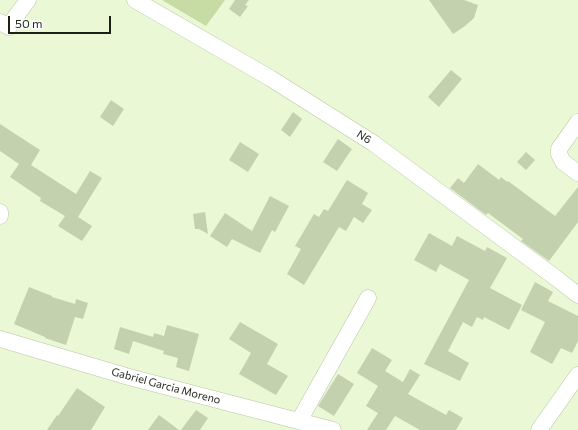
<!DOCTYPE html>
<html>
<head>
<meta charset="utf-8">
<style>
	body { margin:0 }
	#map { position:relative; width:578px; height:430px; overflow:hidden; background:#eaf8d5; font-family:Commissioner,sans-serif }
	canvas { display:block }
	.scale { position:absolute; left:8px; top:16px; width:103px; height:18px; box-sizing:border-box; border:2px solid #1c2115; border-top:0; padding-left:5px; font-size:12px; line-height:14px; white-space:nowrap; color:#1c2115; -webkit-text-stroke:3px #fff; paint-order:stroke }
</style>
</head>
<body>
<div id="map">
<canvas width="578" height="430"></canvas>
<div class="scale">50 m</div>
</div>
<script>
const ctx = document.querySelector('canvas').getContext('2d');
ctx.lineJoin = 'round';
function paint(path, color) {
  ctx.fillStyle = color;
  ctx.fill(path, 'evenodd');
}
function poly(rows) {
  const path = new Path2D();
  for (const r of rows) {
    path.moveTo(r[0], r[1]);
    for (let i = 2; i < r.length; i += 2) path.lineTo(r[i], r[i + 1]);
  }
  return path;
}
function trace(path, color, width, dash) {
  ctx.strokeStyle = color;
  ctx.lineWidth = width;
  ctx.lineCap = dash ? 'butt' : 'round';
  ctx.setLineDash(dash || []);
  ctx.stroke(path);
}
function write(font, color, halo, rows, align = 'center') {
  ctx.font = font + ' Commissioner,sans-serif';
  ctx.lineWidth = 3.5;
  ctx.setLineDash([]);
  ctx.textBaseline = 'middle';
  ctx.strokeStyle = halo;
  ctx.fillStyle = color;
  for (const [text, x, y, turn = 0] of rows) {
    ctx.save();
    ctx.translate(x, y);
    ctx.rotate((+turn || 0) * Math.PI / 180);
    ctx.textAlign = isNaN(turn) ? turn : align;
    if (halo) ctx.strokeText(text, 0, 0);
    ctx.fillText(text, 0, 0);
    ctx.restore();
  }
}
const green = poly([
	[162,0,225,0,206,26]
]);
const building = poly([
	[235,0,249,0,245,5,248,6,240,17,229,9],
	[429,0,464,0,478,5,474,18,465,26,453,34],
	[451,70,462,79,439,107,428,97],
	[111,100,124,109,113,126,100,117],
	[293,112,302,119,290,137,281,130],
	[0,124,40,150,31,165,76,194,90,171,102,178,78,217,92,226,82,241,58,226,65,216,40,201,41,198,10,177,19,164,0,151],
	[338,139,352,149,337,171,323,162],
	[240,142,259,154,248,172,229,160],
	[526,152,535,160,526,170,517,162],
	[478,164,499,180,501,177,507,182,508,181,555,216,578,187,578,222,549,261,521,241,523,239,488,213,486,215,450,188,458,178,464,183],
	[347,180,368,193,362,204,372,210,363,223,354,217,346,231,339,227,304,285,287,274,301,249,295,246,314,214,319,217,324,209,328,211],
	[270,196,289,206,275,232,272,230,260,253,232,239,227,247,210,236,225,213,252,231],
	[205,212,208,234,199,229,195,229,193,214],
	[429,233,452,246,457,236,485,251,487,247,507,258,490,288,522,305,509,330,484,317,483,320,477,317,472,327,463,322,448,351,469,363,460,381,424,364,469,280,440,264,436,272,414,260],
	[535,282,553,292,548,301,578,316,578,341,572,353,561,348,552,364,530,352,545,322,521,310],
	[29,287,52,296,52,297,75,304,76,299,88,303,83,319,75,317,66,345,45,338,45,337,14,324],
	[240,322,278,344,267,364,288,376,276,395,239,374,251,353,229,339],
	[167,325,199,334,189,371,176,367,178,358,163,354,164,351,133,341,129,354,114,349,120,327,153,337,154,333,164,336],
	[372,348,392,360,385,371,403,382,410,369,420,375,408,394,446,415,449,410,463,418,456,430,420,430,395,416,386,430,367,430,378,413,366,406,378,386,357,373],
	[338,374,354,384,334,416,318,406],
	[77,388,105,407,91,430,47,430,57,415,58,416],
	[196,410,208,418,200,430,181,430],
	[159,415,179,430,148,430]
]);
const minor = poly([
	[135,0,270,78,373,143,552,275,578,295],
	[0,22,9,27,16,16,28,0],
	[578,122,559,149,559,154,563,162,578,173],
	[0,212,0,216],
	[0,339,129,377,333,430],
	[299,421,368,298],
	[539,430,578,375]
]);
const streetNames = [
	["N6",364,137,33],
	["Gabriel Garcia Moreno",166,386,15]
];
paint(green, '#c6dca4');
paint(building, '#c3d1af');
trace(minor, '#b8c6a4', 17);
trace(minor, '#fff', 16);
write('11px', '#1c2115', '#fff', streetNames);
</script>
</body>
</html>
